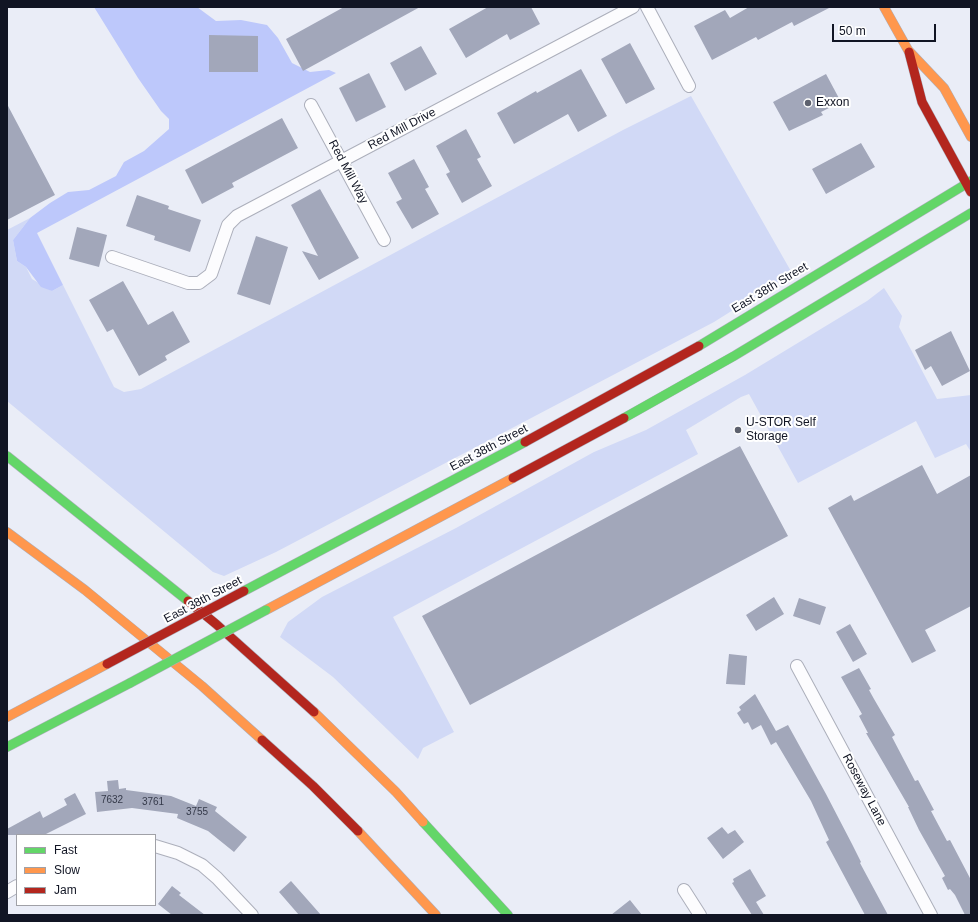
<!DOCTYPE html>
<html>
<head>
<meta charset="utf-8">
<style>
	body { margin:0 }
	#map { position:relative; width:978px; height:922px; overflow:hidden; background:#eaedf7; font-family:Arial,sans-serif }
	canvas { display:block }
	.frame { position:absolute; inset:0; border:8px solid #111524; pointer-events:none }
	.legend { position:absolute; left:16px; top:834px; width:140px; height:72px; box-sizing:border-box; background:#fff; border:1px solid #a0a1a7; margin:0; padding:5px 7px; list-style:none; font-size:12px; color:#111524 }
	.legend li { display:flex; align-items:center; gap:8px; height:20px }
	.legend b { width:20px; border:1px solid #a0a1a7 }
	.scale { position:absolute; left:832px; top:24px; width:104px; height:18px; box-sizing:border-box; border:2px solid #111524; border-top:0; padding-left:5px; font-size:12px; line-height:14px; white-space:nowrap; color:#111524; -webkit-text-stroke:3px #fff; paint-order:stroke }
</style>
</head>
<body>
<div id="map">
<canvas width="978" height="922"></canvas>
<div class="frame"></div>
<ul class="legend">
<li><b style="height:5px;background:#63d668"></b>Fast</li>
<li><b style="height:5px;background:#ff974d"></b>Slow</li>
<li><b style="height:5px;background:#b3261e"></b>Jam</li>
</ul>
<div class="scale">50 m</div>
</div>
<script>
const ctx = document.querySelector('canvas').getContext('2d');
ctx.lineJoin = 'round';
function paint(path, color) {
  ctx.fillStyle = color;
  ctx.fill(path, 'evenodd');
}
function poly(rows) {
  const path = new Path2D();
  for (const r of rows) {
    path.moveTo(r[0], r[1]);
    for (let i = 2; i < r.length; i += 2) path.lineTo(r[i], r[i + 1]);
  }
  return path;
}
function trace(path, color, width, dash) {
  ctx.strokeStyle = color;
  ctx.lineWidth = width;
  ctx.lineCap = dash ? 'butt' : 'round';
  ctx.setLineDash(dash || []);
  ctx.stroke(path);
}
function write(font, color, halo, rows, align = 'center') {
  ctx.font = font + ' Arial,sans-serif';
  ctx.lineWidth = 4;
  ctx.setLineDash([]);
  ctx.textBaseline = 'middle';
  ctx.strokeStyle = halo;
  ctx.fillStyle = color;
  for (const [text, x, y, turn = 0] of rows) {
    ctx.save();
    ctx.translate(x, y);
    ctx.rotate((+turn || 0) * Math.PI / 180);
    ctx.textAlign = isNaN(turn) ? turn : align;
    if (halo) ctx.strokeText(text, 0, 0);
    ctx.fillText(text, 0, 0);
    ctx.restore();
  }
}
const green = poly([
	[691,96,792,273,714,322,276,552,224,576,213,572,7,401,7,230,30,218,13,240,17,261,26,267,32,279,52,291,63,285,114,387,124,392,141,389,623,130],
	[884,288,902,316,899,327,937,399,971,395,971,452,966,444,935,458,916,421,798,483,749,394,741,397,686,430,698,454,393,617,454,732,423,748,418,759,333,677,280,637,288,622,322,597,456,528,594,452,646,430,745,375,867,301]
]);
const forest = poly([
	[94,7,197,7,216,21,241,20,267,25,278,38,292,63,310,72,329,70,336,73,37,233,63,285,52,291,41,287,26,267,17,261,13,240,30,218,50,203,68,192,89,190,116,176,124,162,144,151,169,129,169,119,161,111,138,78]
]);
const building = poly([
	[344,7,420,7,303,71,286,39],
	[488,7,531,7,540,24,510,40,507,34,466,58,449,29],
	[749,7,831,7,794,26,792,22,758,40,756,37,712,60,694,26,725,10,730,18],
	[209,35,258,36,258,72,209,72],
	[630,43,655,89,626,104,601,59],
	[421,46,437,74,405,91,390,63],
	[581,69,607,116,578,132,568,114,514,144,497,113,536,91,537,93],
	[369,73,386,107,356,122,339,88],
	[826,74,841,102,821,112,823,115,789,131,773,102],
	[7,104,55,195,7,220],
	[282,118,298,148,232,183,234,187,202,204,185,170],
	[466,129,481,157,477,159,492,186,462,203,446,174,450,172,436,146],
	[861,143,875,167,826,194,812,169],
	[414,159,429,187,425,189,439,214,412,229,396,202,402,199,388,173],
	[320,189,359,258,319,280,302,251,318,256,291,205],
	[137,195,169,206,168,209,201,220,190,252,154,240,155,236,126,226],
	[77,227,107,235,99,267,69,259],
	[256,236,288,247,270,305,237,294],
	[123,281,148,325,173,311,190,342,165,356,167,360,139,376,113,329,107,332,89,300],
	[951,331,970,371,942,386,931,366,925,370,915,350],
	[740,446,788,536,470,705,422,616],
	[922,465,937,494,971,475,971,606,925,630,936,651,912,663,828,508,851,495,854,501],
	[774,597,784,614,756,631,746,615],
	[799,598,826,607,820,625,793,616],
	[850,624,867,654,853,662,836,632],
	[729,654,747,656,745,685,726,684],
	[859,668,871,689,869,690,874,699,895,735,892,737,915,781,918,780,934,810,931,811,947,841,950,840,971,880,971,915,965,915,955,895,950,889,948,890,942,878,945,876,919,830,908,807,909,807,866,733,868,733,859,716,862,714,841,677],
	[755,694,776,731,788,725,826,794,852,844,861,862,860,863,888,915,865,915,826,842,829,840,811,801,776,742,771,745,761,725,752,730,748,722,744,724,737,713,741,710,739,707],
	[118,780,119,789,126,788,126,790,171,796,196,806,199,799,217,807,215,811,247,837,234,852,208,831,177,818,178,814,132,808,97,812,95,792,108,791,107,781],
	[75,793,86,814,44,835,7,835,7,829,40,811,43,818,67,805,64,799],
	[722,827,728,834,735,830,744,842,723,859,707,838],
	[750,869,766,896,756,902,764,915,752,915,732,883,734,882,733,879],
	[291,881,321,915,299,915,279,892],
	[172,886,181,893,179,895,205,915,172,915,158,904],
	[630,900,642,915,611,915]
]);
const street = poly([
	[647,7,689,86],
	[311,105,384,240],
	[112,257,188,283,199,283,211,274,228,225,237,216,633,7],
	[797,666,931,915],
	[155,846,178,853,202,865,217,878,252,915],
	[684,890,700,915],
	[7,892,17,886]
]);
const fast = poly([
	[699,346,971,181],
	[624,418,734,356,971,213],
	[7,456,188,601],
	[244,591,525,442],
	[7,747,130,683],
	[423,822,508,915]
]);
const slow = poly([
	[884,7,908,50,944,88,971,137],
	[7,532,85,590,202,686,262,740],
	[266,610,513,478],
	[314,712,396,792,423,822],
	[7,717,107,664],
	[358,831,436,915]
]);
const jam = poly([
	[909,52,922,102,971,192],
	[525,442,699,346],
	[513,478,624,418],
	[188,601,216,624,314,712],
	[262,740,313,786,358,831]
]);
const fastBridge = poly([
	[130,683,266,610]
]);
const jamBridge = poly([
	[107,664,244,591]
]);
const markers = [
	[808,103,4,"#5d616e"],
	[738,430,4,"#5d616e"]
];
const numberNames = [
	["7632",112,800],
	["3761",153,802],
	["3755",197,812]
];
const poiNames = [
	["Exxon",816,103],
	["U-STOR Self",746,423],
	["Storage",746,437]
];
const streetNames = [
	["Red Mill Drive",402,129,-28],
	["Red Mill Way",348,172,62],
	["East 38th Street",770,288,-31],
	["East 38th Street",489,448,-28],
	["East 38th Street",203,600,-28],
	["Roseway Lane",864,790,62]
];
paint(green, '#d1d9f6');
paint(forest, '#bdc8fb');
paint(building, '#a2a7ba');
trace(street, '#acafbb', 14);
trace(fast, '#acafbb', 10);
trace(slow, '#acafbb', 10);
trace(jam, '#acafbb', 10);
trace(street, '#fcfcfe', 12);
trace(fast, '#63d668', 9);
trace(slow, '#ff974d', 9);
trace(jam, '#b3261e', 9);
trace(fastBridge, '#acafbb', 10, []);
trace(jamBridge, '#acafbb', 10, []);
trace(fastBridge, '#63d668', 9);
trace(jamBridge, '#b3261e', 9);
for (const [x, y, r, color] of markers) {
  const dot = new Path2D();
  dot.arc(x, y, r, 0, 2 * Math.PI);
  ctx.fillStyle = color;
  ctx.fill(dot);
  trace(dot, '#fff', 1.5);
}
write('10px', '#353a4a', null, numberNames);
write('12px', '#111524', '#fff', poiNames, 'left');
write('12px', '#111524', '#fff', streetNames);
</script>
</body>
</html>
